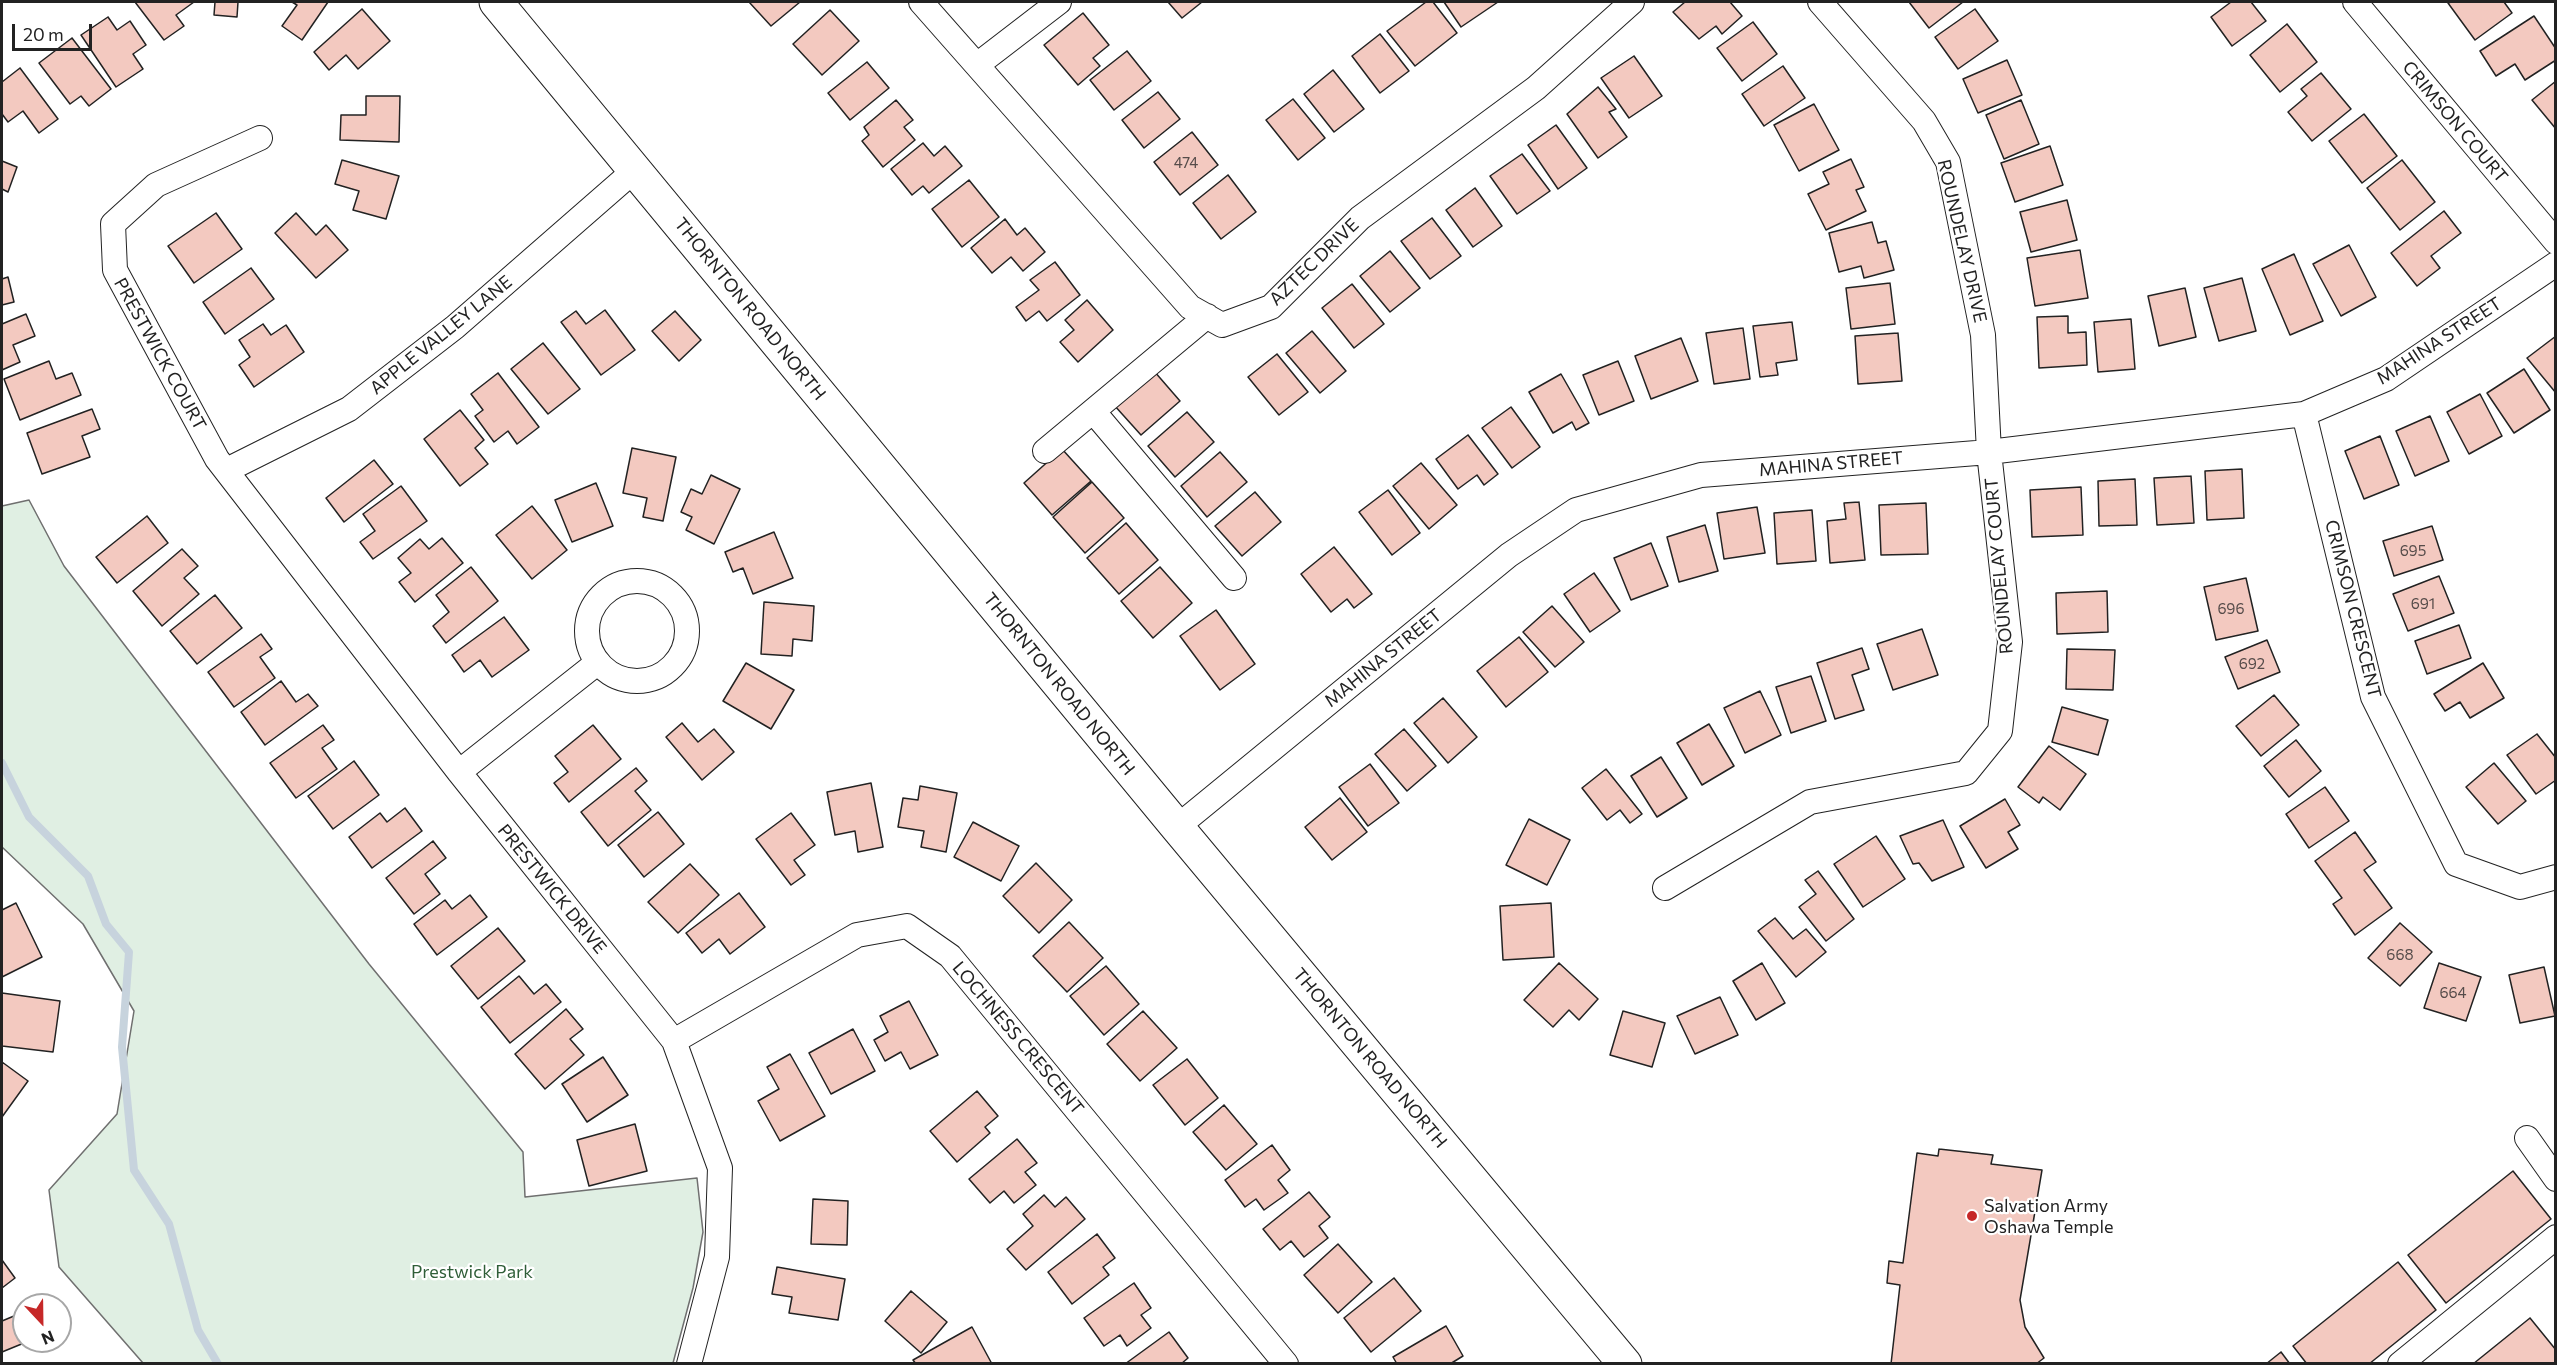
<!DOCTYPE html>
<html>
<head>
<meta charset="utf-8">
<style>
	body { margin:0 }
	#map { position:relative; width:2557px; height:1365px; overflow:hidden; background:#fff; font-family:Commissioner,sans-serif }
	canvas { display:block }
	.frame { position:absolute; inset:0; border:3px solid #222; pointer-events:none }
	.north { position:absolute; left:12px; top:1293px; width:60px; height:60px; box-sizing:border-box; background:#fff; border:2px solid #a7a7a7; border-radius:50%; rotate:158deg; font-size:16px; font-weight:700; line-height:24px; text-align:center; color:#222 }
	.north::after { content:''; display:block; margin:auto; width:21px; height:27px; background:#c62828; clip-path:polygon(50% 0,100% 100%,50% 72%,0 100%) }
	.scale { position:absolute; left:12px; top:24px; width:80px; height:27px; box-sizing:border-box; border:3px solid #222; border-top:0; padding-left:8px; font-size:18px; line-height:21px; white-space:nowrap; color:#222; -webkit-text-stroke:4px #fff; paint-order:stroke }
</style>
</head>
<body>
<div id="map">
<canvas width="2557" height="1365"></canvas>
<div class="frame"></div>
<div class="north">N</div>
<div class="scale">20 m</div>
</div>
<script>
const ctx = document.querySelector('canvas').getContext('2d');
ctx.lineJoin = 'round';
function paint(path, color) {
  ctx.fillStyle = color;
  ctx.fill(path, 'evenodd');
}
function poly(rows) {
  const path = new Path2D();
  for (const r of rows) {
    if (r.length === 3) {
      path.moveTo(r[0] + r[2], r[1]);
      path.arc(r[0], r[1], r[2], 0, 2 * Math.PI);
      continue;
    }
    path.moveTo(r[0], r[1]);
    for (let i = 2; i < r.length; i += 2) path.lineTo(r[i], r[i + 1]);
  }
  return path;
}
function trace(path, color, width, dash) {
  ctx.strokeStyle = color;
  ctx.lineWidth = width;
  ctx.lineCap = dash ? 'butt' : 'round';
  ctx.setLineDash(dash || []);
  ctx.stroke(path);
}
function write(font, color, halo, rows, align = 'center') {
  ctx.font = font + ' Commissioner,sans-serif';
  ctx.lineWidth = 4.5;
  ctx.setLineDash([]);
  ctx.textBaseline = 'middle';
  ctx.strokeStyle = halo;
  ctx.fillStyle = color;
  for (const [text, x, y, turn = 0] of rows) {
    ctx.save();
    ctx.translate(x, y);
    ctx.rotate((+turn || 0) * Math.PI / 180);
    ctx.textAlign = isNaN(turn) ? turn : align;
    if (halo) ctx.strokeText(text, 0, 0);
    ctx.fillText(text, 0, 0);
    ctx.restore();
  }
}
const green = poly([
	[29,500,64,566,369,964,523,1152,525,1197,697,1178,703,1232,693,1288,673,1363,143,1363,59,1267,49,1190,117,1114,134,1011,83,924,2,847,2,506,29,500]
]);
const stream = poly([
	[2,763,29,817,88,876,106,924,129,952,122,1047,134,1170,169,1224,198,1330,218,1364]
]);
const building = poly([
	[135,2,194,2,176,15,184,26,164,40,135,2],
	[215,2,238,2,237,17,214,15,215,2],
	[292,2,328,2,302,40,282,26,297,5,292,2],
	[749,2,800,2,771,26,749,2],
	[1168,2,1202,2,1182,18,1168,2],
	[1426,2,1433,2,1457,33,1415,66,1387,31,1426,2],
	[1444,2,1498,2,1461,27,1444,2],
	[1685,2,1730,2,1742,16,1722,34,1716,26,1699,39,1673,12,1685,2],
	[1909,2,1963,2,1929,28,1909,2],
	[2231,2,2251,2,2266,21,2232,46,2211,17,2231,2],
	[2451,2,2504,2,2512,13,2475,40,2448,3,2451,2],
	[362,9,390,41,358,69,346,55,329,70,314,52,362,9],
	[1975,9,1998,41,1958,69,1935,37,1975,9],
	[830,10,859,41,822,75,793,44,830,10],
	[1083,13,1109,45,1093,58,1100,66,1078,85,1044,45,1083,13],
	[2534,16,2556,49,2556,60,2525,80,2515,64,2496,76,2480,51,2534,16],
	[108,17,117,30,130,21,146,45,133,54,143,69,116,87,81,35,108,17],
	[1753,22,1777,54,1742,81,1717,48,1753,22],
	[2287,24,2317,62,2280,92,2250,55,2287,24],
	[1380,34,1409,71,1380,93,1352,56,1380,34],
	[72,38,111,89,89,106,81,96,70,104,39,63,72,38],
	[1127,51,1151,81,1114,110,1090,80,1127,51],
	[1634,56,1662,96,1629,118,1601,78,1634,56],
	[2007,60,2022,95,1978,113,1963,79,2007,60],
	[867,62,889,88,850,120,828,93,867,62],
	[1783,66,1805,98,1764,126,1742,94,1783,66],
	[20,68,58,119,39,133,23,111,8,122,2,114,2,82,20,68],
	[1333,70,1364,109,1334,132,1304,94,1333,70],
	[2321,73,2351,109,2312,141,2288,112,2307,96,2301,89,2321,73],
	[2556,81,2556,129,2532,100,2556,81],
	[1598,87,1616,109,1609,112,1627,137,1598,158,1567,114,1598,87],
	[1158,92,1180,119,1144,148,1122,120,1158,92],
	[366,96,400,96,399,142,340,140,341,115,366,115,366,96],
	[1293,99,1325,138,1298,160,1266,120,1293,99],
	[896,100,913,120,904,127,915,140,883,167,862,141,869,135,864,127,896,100],
	[2021,100,2039,144,2004,159,1986,115,2021,100],
	[1814,104,1839,150,1799,171,1774,125,1814,104],
	[2364,114,2397,156,2362,183,2329,141,2364,114],
	[1556,125,1587,168,1558,189,1528,145,1556,125],
	[1192,132,1218,165,1180,195,1154,162,1192,132],
	[923,143,934,156,945,146,962,166,929,193,923,186,912,195,891,169,923,143],
	[2050,146,2063,185,2015,202,2001,163,2050,146],
	[1522,154,1550,191,1517,214,1490,176,1522,154],
	[1851,159,1864,187,1856,190,1866,211,1826,230,1808,194,1829,184,1823,172,1851,159],
	[342,160,399,176,386,219,353,210,359,191,335,184,342,160],
	[2402,160,2435,202,2400,230,2367,188,2402,160],
	[2,161,17,167,8,192,2,189,2,161],
	[1228,175,1256,212,1221,239,1193,203,1228,175],
	[969,180,999,217,962,247,932,209,969,180],
	[1475,188,1502,226,1473,247,1446,210,1475,188],
	[2067,200,2077,240,2031,252,2020,212,2067,200],
	[2444,211,2461,233,2431,256,2440,268,2417,286,2391,253,2444,211],
	[216,213,242,249,194,283,168,246,216,213],
	[296,213,316,235,326,225,348,250,316,278,275,233,296,213],
	[1432,218,1461,256,1430,279,1401,241,1432,218],
	[1005,219,1017,235,1025,228,1045,252,1023,271,1011,257,992,273,971,248,1005,219],
	[1872,222,1878,243,1886,241,1894,270,1864,278,1861,266,1839,272,1829,233,1872,222],
	[2349,245,2376,297,2341,316,2313,264,2349,245],
	[2080,250,2088,298,2035,306,2027,258,2080,250],
	[1390,251,1420,288,1390,312,1360,276,1390,251],
	[2294,254,2323,321,2290,335,2262,269,2294,254],
	[1055,262,1080,295,1047,321,1039,311,1026,321,1016,307,1039,290,1030,280,1055,262],
	[251,268,274,299,225,334,203,302,251,268],
	[8,277,14,302,2,305,2,279,8,277],
	[2242,278,2256,331,2219,341,2204,288,2242,278],
	[1890,283,1895,324,1851,329,1846,288,1890,283],
	[1352,284,1384,324,1354,348,1322,308,1352,284],
	[2185,288,2196,337,2159,346,2148,296,2185,288],
	[1087,300,1113,330,1078,362,1060,342,1074,330,1065,320,1087,300],
	[605,310,635,350,601,375,561,322,576,311,586,324,605,310],
	[675,311,701,340,679,361,652,331,675,311],
	[26,314,35,336,13,345,20,362,2,370,2,324,26,314],
	[2068,316,2068,333,2086,332,2087,365,2039,368,2037,317,2068,316],
	[2131,319,2135,369,2098,372,2094,322,2131,319],
	[1792,322,1797,360,1776,363,1778,375,1760,377,1753,326,1792,322],
	[263,324,271,335,286,325,304,352,254,387,239,365,250,357,239,340,263,324],
	[1743,328,1750,379,1714,384,1706,333,1743,328],
	[1312,331,1346,371,1320,393,1286,353,1312,331],
	[1898,333,1902,381,1858,384,1855,336,1898,333],
	[2556,336,2556,393,2527,358,2556,336],
	[1681,338,1698,381,1651,399,1635,356,1681,338],
	[543,343,580,389,548,414,511,369,543,343],
	[1277,354,1308,392,1279,415,1248,377,1277,354],
	[49,361,56,379,72,373,81,395,20,420,4,379,49,361],
	[1618,361,1634,401,1599,415,1583,375,1618,361],
	[2524,369,2550,410,2514,433,2487,393,2524,369],
	[1154,371,1180,401,1141,435,1114,405,1154,371],
	[498,373,539,427,517,444,508,431,494,442,475,416,483,410,471,394,498,373],
	[1561,374,1589,423,1576,430,1572,422,1553,433,1529,392,1561,374],
	[2480,394,2502,436,2469,454,2447,412,2480,394],
	[1511,407,1540,447,1512,468,1482,428,1511,407],
	[92,409,100,429,82,436,90,457,42,474,27,433,92,409],
	[460,410,484,440,475,448,488,464,460,486,424,439,460,410],
	[1187,412,1214,442,1175,477,1148,446,1187,412],
	[2430,416,2449,461,2415,476,2396,431,2430,416],
	[1468,435,1498,474,1484,485,1477,475,1458,489,1436,459,1468,435],
	[2380,436,2399,485,2364,499,2345,451,2380,436],
	[632,448,676,457,663,521,643,517,647,498,623,493,632,448],
	[1062,449,1091,481,1052,515,1024,483,1062,449],
	[1220,452,1247,482,1207,517,1181,486,1220,452],
	[374,460,393,484,344,522,326,498,374,460],
	[1421,463,1457,505,1429,529,1393,486,1421,463],
	[2242,469,2244,518,2207,520,2205,471,2242,469],
	[711,475,740,489,714,544,686,530,692,517,681,512,691,489,702,494,711,475],
	[2191,476,2194,523,2157,525,2154,478,2191,476],
	[2135,479,2137,525,2099,526,2098,481,2135,479],
	[1092,482,1124,518,1085,553,1053,517,1092,482],
	[596,483,613,526,572,542,555,500,596,483],
	[401,486,427,521,373,559,360,542,375,531,363,514,401,486],
	[2081,487,2083,535,2032,537,2030,490,2081,487],
	[1388,490,1420,533,1392,555,1359,512,1388,490],
	[1255,492,1281,522,1242,556,1215,526,1255,492],
	[1859,502,1865,560,1830,563,1827,521,1846,519,1844,503,1859,502],
	[1926,503,1928,554,1881,555,1879,505,1926,503],
	[532,506,567,550,532,579,496,535,532,506],
	[1757,507,1765,553,1724,559,1717,513,1757,507],
	[1812,510,1816,561,1777,564,1774,513,1812,510],
	[147,516,168,543,117,583,96,557,147,516],
	[1126,523,1158,560,1119,594,1087,558,1126,523],
	[1705,525,1718,571,1679,582,1667,537,1705,525],
	[2432,526,2443,560,2394,576,2383,541,2432,526],
	[774,532,793,578,753,594,743,568,733,572,725,552,774,532],
	[442,538,463,563,415,602,399,582,411,573,398,558,420,539,429,549,442,538],
	[1651,543,1668,586,1631,600,1614,558,1651,543],
	[1334,547,1372,594,1354,608,1347,599,1331,612,1301,574,1334,547],
	[182,549,198,566,184,578,199,594,162,626,133,591,182,549],
	[471,567,498,601,446,643,433,626,449,612,436,595,471,567],
	[1160,567,1192,603,1153,638,1121,601,1160,567],
	[1594,573,1620,611,1590,632,1564,594,1594,573],
	[2439,576,2454,613,2408,631,2393,594,2439,576],
	[2246,578,2258,631,2216,640,2204,587,2246,578],
	[2107,591,2108,632,2057,634,2056,593,2107,591],
	[215,595,242,628,197,664,170,631,215,595],
	[764,602,814,606,812,641,793,639,792,656,761,654,764,602],
	[1552,606,1584,642,1555,667,1523,632,1552,606],
	[1216,610,1255,664,1220,690,1180,636,1216,610],
	[504,617,529,650,492,677,480,660,464,672,452,655,504,617],
	[2459,625,2471,658,2427,674,2415,641,2459,625],
	[1922,629,1938,675,1893,690,1877,644,1922,629],
	[261,634,272,649,260,657,275,678,234,707,208,672,261,634],
	[1519,637,1548,672,1506,707,1477,671,1519,637],
	[2267,640,2280,672,2238,689,2225,657,2267,640],
	[1862,648,1869,669,1852,675,1864,710,1835,719,1817,663,1862,648],
	[2067,649,2115,650,2113,690,2066,689,2067,649],
	[746,663,794,690,771,729,723,701,746,663],
	[2483,663,2504,698,2470,718,2460,702,2445,711,2434,694,2483,663],
	[1811,676,1826,721,1791,733,1776,687,1811,676],
	[281,681,296,702,308,694,318,706,265,745,241,712,281,681],
	[1760,691,1781,735,1745,753,1724,708,1760,691],
	[2274,695,2299,725,2261,756,2236,726,2274,695],
	[1443,698,1477,737,1448,763,1414,723,1443,698],
	[2062,707,2108,720,2098,755,2052,742,2062,707],
	[682,723,698,742,714,729,734,752,702,780,666,737,682,723],
	[1709,724,1734,766,1702,785,1677,743,1709,724],
	[323,725,334,740,322,748,337,769,296,798,270,763,323,725],
	[593,725,621,759,569,802,554,783,568,772,555,756,593,725],
	[1404,729,1436,766,1407,791,1375,754,1404,729],
	[2537,734,2556,758,2556,780,2536,794,2507,755,2537,734],
	[2296,740,2321,771,2289,797,2264,766,2296,740],
	[2049,746,2086,774,2060,810,2043,797,2039,803,2018,787,2049,746],
	[1661,757,1687,798,1657,817,1631,776,1661,757],
	[354,761,379,795,333,829,308,796,354,761],
	[2494,763,2526,801,2498,824,2466,787,2494,763],
	[1370,764,1399,803,1368,826,1339,787,1370,764],
	[636,768,647,781,635,791,651,810,608,846,581,812,636,768],
	[1606,769,1642,814,1630,823,1620,810,1607,820,1582,788,1606,769],
	[871,783,883,847,858,852,855,831,835,835,827,792,871,783],
	[920,786,957,793,946,852,921,847,924,831,898,827,903,798,918,800,920,786],
	[2325,787,2349,821,2309,848,2286,814,2325,787],
	[1340,798,1367,832,1332,860,1305,827,1340,798],
	[2005,799,2020,825,2008,832,2018,849,1986,868,1960,826,2005,799],
	[405,808,422,831,372,868,349,837,380,813,387,822,405,808],
	[658,812,684,844,644,877,618,845,658,812],
	[791,813,815,845,794,860,805,875,791,885,756,839,791,813],
	[1529,819,1570,840,1547,885,1506,865,1529,819],
	[1943,820,1964,867,1932,881,1919,863,1913,864,1900,836,1943,820],
	[973,822,1019,846,1001,881,954,857,973,822],
	[2355,832,2376,862,2364,870,2392,908,2355,935,2333,904,2342,898,2315,861,2355,832],
	[1876,836,1905,879,1863,907,1834,864,1876,836],
	[433,841,446,858,425,874,440,894,414,914,386,878,433,841],
	[1036,863,1072,900,1039,933,1003,896,1036,863],
	[690,864,719,895,678,933,648,902,690,864],
	[1818,871,1854,919,1826,941,1799,907,1816,894,1805,880,1818,871],
	[739,893,765,927,730,954,719,939,702,953,686,933,739,893],
	[470,895,487,917,437,955,414,924,445,900,452,909,470,895],
	[16,903,42,957,2,977,2,910,16,903],
	[1551,903,1554,957,1503,960,1500,906,1551,903],
	[1775,918,1793,939,1806,929,1826,952,1796,977,1758,931,1775,918],
	[1069,922,1103,958,1067,992,1033,956,1069,922],
	[2400,923,2432,952,2400,986,2368,958,2400,923],
	[498,928,525,961,478,999,451,966,498,928],
	[1559,963,1598,999,1579,1020,1569,1010,1553,1027,1524,1000,1559,963],
	[1762,963,1785,1003,1756,1020,1733,981,1762,963],
	[2439,963,2481,977,2466,1021,2424,1008,2439,963],
	[1106,966,1139,1004,1104,1035,1070,996,1106,966],
	[2544,967,2555,1016,2520,1023,2509,975,2544,967],
	[519,976,534,994,546,984,561,1002,510,1043,481,1007,519,976],
	[2,993,60,1001,53,1052,2,1046,2,993],
	[1720,997,1738,1035,1695,1054,1677,1016,1720,997],
	[909,1001,938,1055,910,1069,901,1052,885,1061,874,1040,888,1032,880,1016,909,1001],
	[566,1009,583,1029,570,1039,584,1055,545,1089,515,1054,566,1009],
	[1143,1011,1177,1048,1140,1081,1107,1044,1143,1011],
	[1623,1011,1665,1023,1652,1067,1610,1055,1623,1011],
	[853,1029,875,1071,831,1094,809,1053,853,1029],
	[790,1054,825,1116,780,1141,758,1101,779,1089,767,1067,790,1054],
	[603,1057,628,1095,587,1122,562,1084,603,1057],
	[1187,1059,1218,1098,1185,1125,1153,1085,1187,1059],
	[2,1062,28,1081,2,1117,2,1062],
	[977,1091,998,1116,985,1127,990,1133,957,1162,930,1131,977,1091],
	[1224,1105,1257,1144,1226,1170,1193,1132,1224,1105],
	[635,1124,647,1171,589,1186,577,1140,635,1124],
	[1017,1139,1037,1163,1025,1172,1036,1185,1014,1203,1004,1191,990,1203,969,1179,1017,1139],
	[1272,1145,1290,1170,1278,1180,1288,1193,1264,1210,1256,1199,1245,1207,1225,1180,1272,1145],
	[1939,1149,1993,1155,1991,1164,2042,1170,2020,1300,2025,1327,2044,1358,2036,1364,1891,1364,1900,1285,1887,1283,1889,1261,1903,1263,1917,1153,1938,1156,1939,1149],
	[2513,1171,2551,1219,2446,1303,2408,1255,2513,1171],
	[1309,1192,1330,1217,1319,1226,1328,1238,1304,1257,1291,1241,1280,1250,1263,1229,1309,1192],
	[1044,1195,1055,1207,1066,1197,1085,1219,1026,1270,1007,1249,1033,1226,1023,1214,1044,1195],
	[813,1199,848,1201,847,1245,811,1244,813,1199],
	[1097,1234,1115,1258,1103,1267,1109,1275,1072,1304,1048,1272,1097,1234],
	[1338,1244,1372,1282,1338,1313,1304,1275,1338,1244],
	[2,1260,15,1278,2,1288,2,1260],
	[2398,1262,2436,1310,2369,1364,2307,1364,2293,1346,2398,1262],
	[777,1267,845,1279,838,1320,789,1313,792,1297,772,1294,777,1267],
	[1394,1278,1421,1311,1371,1352,1344,1318,1394,1278],
	[1134,1283,1151,1308,1141,1315,1151,1328,1127,1346,1120,1335,1104,1346,1084,1318,1134,1283],
	[911,1291,947,1322,921,1353,885,1321,911,1291],
	[14,1316,24,1343,2,1352,2,1321,14,1316],
	[2530,1318,2556,1350,2556,1364,2473,1364,2530,1318],
	[1446,1326,1463,1356,1450,1364,1397,1364,1393,1357,1446,1326],
	[972,1327,992,1364,916,1364,913,1360,972,1327],
	[1169,1332,1188,1358,1181,1364,1125,1364,1169,1332],
	[2281,1352,2290,1364,2266,1364,2281,1352]
]);
const minor = poly([
	[921,2,1190,307,1222,325,1271,307,1360,218,1536,88,1632,2],
	[2355,2,2556,242],
	[977,65,1059,2],
	[260,138,156,185,113,224,115,270,217,459,459,772,674,1041,720,1168,717,1257,689,1364],
	[1093,411,1234,578],
	[2304,414,2373,697,2456,864,2520,887,2556,877],
	[1045,451,1207,316],
	[227,470,349,409,455,327,636,169],
	[637,631,50],
	[459,772,597,663],
	[1177,827,1509,555,1576,510,1701,475,1989,452,2304,414,2386,379,2556,264],
	[1665,888,1810,802,1966,773,2000,731,2010,642,1989,452,1983,335,1948,162,1924,121,1820,2],
	[674,1041,857,935,907,926,950,956,1286,1364],
	[2527,1138,2556,1179],
	[2400,1364,2556,1237]
]);
const secondary = poly([
	[496,2,1177,827,1625,1364]
]);
const markers = [
	[1972,1216,6,"#c62828"]
];
const numberNames = [
	["474",1186,163],
	["695",2413,551],
	["691",2423,604],
	["696",2231,609],
	["692",2252,664],
	["668",2400,955],
	["664",2453,993]
];
const streetNames = [
	["CRIMSON COURT",2455,122,50],
	["ROUNDELAY DRIVE",1962,241,77],
	["AZTEC DRIVE",1314,262,-44],
	["THORNTON ROAD NORTH",750,309,51],
	["APPLE VALLEY LANE",441,335,-39],
	["MAHINA STREET",2439,341,-33],
	["PRESTWICK COURT",160,354,61],
	["MAHINA STREET",1831,464,-5],
	["ROUNDELAY COURT",1999,566,-95],
	["CRIMSON CRESCENT",2353,609,76],
	["MAHINA STREET",1383,658,-39],
	["THORNTON ROAD NORTH",1059,684,51],
	["PRESTWICK DRIVE",552,889,51],
	["LOCHNESS CRESCENT",1018,1038,50],
	["THORNTON ROAD NORTH",1370,1058,50]
];
const poiNames = [
	["Salvation Army",1984,1206],
	["Oshawa Temple",1984,1227]
];
const parkNames = [
	["Prestwick Park",472,1272]
];
paint(green, '#e0efe3');
trace(green, '#6f6f6f', 1.5);
trace(stream, '#c7d3dd', 8);
paint(building, '#f3c9c0');
trace(building, '#222', 1.5);
trace(minor, '#222', 26);
trace(secondary, '#222', 35);
trace(minor, '#fff', 24);
trace(secondary, '#fff', 33);
for (const [x, y, r, color] of markers) {
  const dot = new Path2D();
  dot.arc(x, y, r, 0, 2 * Math.PI);
  ctx.fillStyle = color;
  ctx.fill(dot);
  trace(dot, '#fff', 2);
}
write('15px', '#564c4a', null, numberNames);
write('18px', '#222', '#fff', streetNames);
write('18px', '#222', '#fff', poiNames, 'left');
write('18px', '#2f5e38', '#fff', parkNames);
</script>
</body>
</html>
